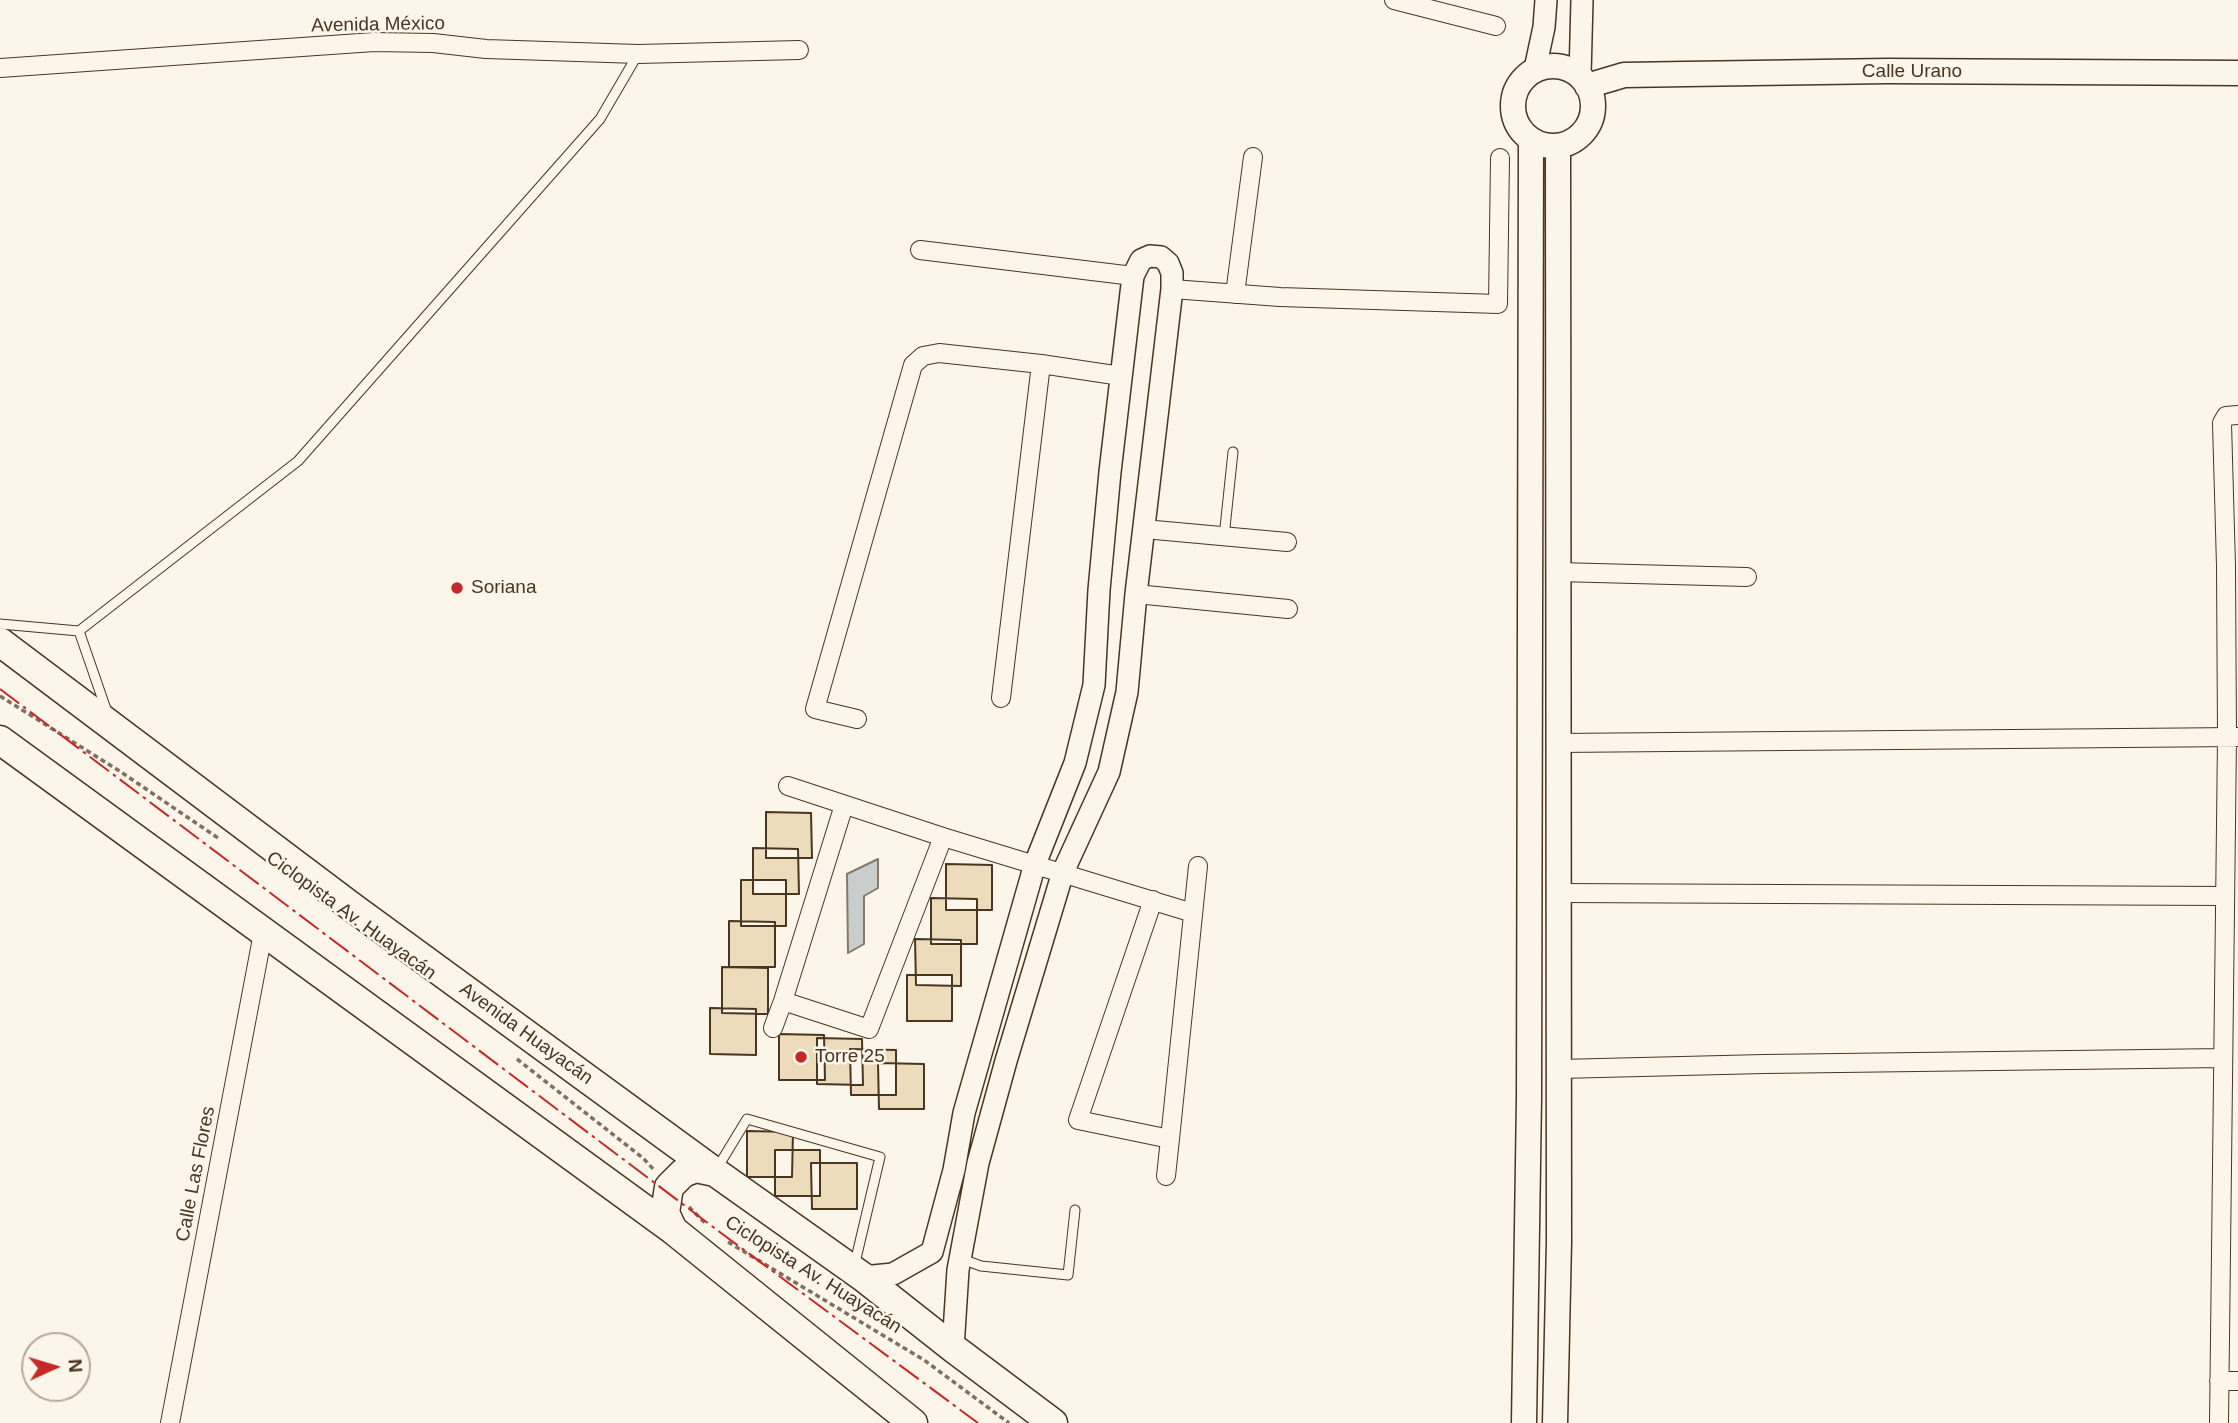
<!DOCTYPE html>
<html>
<head>
<meta charset="utf-8">
<style>
	body { margin:0 }
	#map { position:relative; width:2238px; height:1423px; overflow:hidden; background:#fbf6e9; font-family:Helvetica,sans-serif }
	canvas { display:block }
	.north { position:absolute; left:21px; top:1332px; width:70px; height:70px; box-sizing:border-box; background:#fbf6e9; border:2px solid #b4a999; border-radius:50%; rotate:86deg; font-size:19px; font-weight:700; line-height:28px; text-align:center; color:#4a3520 }
	.north::after { content:''; display:block; margin:auto; width:24px; height:32px; background:#c62828; clip-path:polygon(50% 0,100% 100%,50% 72%,0 100%) }
</style>
</head>
<body>
<div id="map">
<canvas width="2238" height="1423"></canvas>
<div class="north">N</div>
</div>
<script>
const ctx = document.querySelector('canvas').getContext('2d');
ctx.lineJoin = 'round';
function paint(path, color) {
  ctx.fillStyle = color;
  ctx.fill(path, 'evenodd');
}
function poly(rows) {
  const path = new Path2D();
  for (const r of rows) {
    if (r.length === 3) {
      path.moveTo(r[0] + r[2], r[1]);
      path.arc(r[0], r[1], r[2], 0, 2 * Math.PI);
      continue;
    }
    path.moveTo(r[0], r[1]);
    for (let i = 2; i < r.length; i += 2) path.lineTo(r[i], r[i + 1]);
  }
  return path;
}
function trace(path, color, width, dash) {
  ctx.strokeStyle = color;
  ctx.lineWidth = width;
  ctx.lineCap = dash ? 'butt' : 'round';
  ctx.setLineDash(dash || []);
  ctx.stroke(path);
}
function write(font, color, halo, rows, align = 'center') {
  ctx.font = font + ' Helvetica,sans-serif';
  ctx.lineWidth = 5;
  ctx.setLineDash([]);
  ctx.textBaseline = 'middle';
  ctx.strokeStyle = halo;
  ctx.fillStyle = color;
  for (const [text, x, y, turn = 0] of rows) {
    ctx.save();
    ctx.translate(x, y);
    ctx.rotate((+turn || 0) * Math.PI / 180);
    ctx.textAlign = isNaN(turn) ? turn : align;
    if (halo) ctx.strokeText(text, 0, 0);
    ctx.fillText(text, 0, 0);
    ctx.restore();
  }
}
const water = poly([
	[878,859,878,888,864,896,864,944,848,953,847,874,878,859]
]);
const building = poly([
	[766,812,811,813,812,858,766,858,766,812],
	[753,848,798,849,799,894,753,894,753,848],
	[946,864,992,865,992,910,946,910,946,864],
	[741,880,786,880,786,926,741,926,741,880],
	[931,898,977,899,977,944,931,944,931,898],
	[729,921,775,922,775,967,729,967,729,921],
	[915,939,961,940,961,986,916,985,915,939],
	[722,967,768,968,768,1014,722,1013,722,967],
	[907,975,952,975,952,1021,907,1021,907,975],
	[710,1008,756,1009,756,1055,710,1054,710,1008],
	[779,1034,824,1035,825,1080,779,1080,779,1034],
	[817,1038,862,1039,863,1085,817,1084,817,1038],
	[850,1049,896,1050,896,1095,851,1095,850,1049],
	[878,1063,924,1064,924,1109,879,1109,878,1063],
	[747,1131,793,1132,792,1177,747,1177,747,1131],
	[775,1150,820,1150,820,1196,775,1196,775,1150],
	[811,1163,857,1163,857,1209,812,1209,811,1163]
]);
const path = poly([
	[0,696,121,772,218,838],
	[517,1059,643,1158,655,1171],
	[689,1207,706,1224],
	[728,1242,924,1360,1009,1423]
]);
const service = poly([
	[1224,537,1233,452],
	[0,624,79,631,298,461,600,119,638,54],
	[79,631,107,712],
	[716,1170,747,1119,880,1157,854,1267],
	[962,1259,981,1266,1068,1275,1075,1210]
]);
const minor = poly([
	[1394,0,1496,26],
	[0,68,374,42,433,43,486,49,638,54,799,50],
	[920,250,1133,276],
	[1172,289,1280,297,1498,304,1500,158],
	[1235,294,1253,157],
	[1144,529,1287,542],
	[1558,572,1747,577],
	[1136,594,1288,609],
	[1001,698,1041,364],
	[857,719,815,709,913,365,923,356,939,353,1041,364,1121,376],
	[1558,743,2238,737],
	[788,786,943,837,869,1029,783,1001,844,805],
	[943,837,1193,913],
	[1559,893,2225,896],
	[1153,900,1078,1120,1170,1139,1198,866],
	[773,1028,783,1001],
	[1559,1069,1764,1064,2223,1058],
	[1166,1176,1170,1139],
	[2219,1381,2238,1381],
	[170,1423,263,933],
	[2219,1423,2227,738,2226,566,2222,423,2226,416,2238,415]
]);
const tertiary = poly([
	[1535,69,1544,27,1546,0],
	[1580,76,1582,0],
	[863,1277,893,1274,932,1252,954,1170,964,1113,1035,864,1075,763,1094,685,1099,590,1110,472,1133,276,1141,260,1150,256,1161,257,1168,263,1172,273,1172,289,1136,594,1127,692,1109,772,1063,872,1006,1061,978,1163,958,1270,953,1348]
]);
const secondary = poly([
	[1553,106,40],
	[1587,86,1624,75,1686,74,1888,71,2238,73],
	[1524,1423,1529,1098,1531,140],
	[1555,1423,1559,1242,1558,146]
]);
const primary = poly([
	[0,642,352,907,715,1172,863,1277,953,1348,1053,1423],
	[0,740,673,1230,913,1423],
	[673,1230,665,1213,669,1187,683,1173,696,1168,715,1172]
]);
const power = poly([
	[0,689,721,1233,978,1423]
]);
const markers = [
	[457,588,7,"#c62828"],
	[801,1057,7,"#c62828"]
];
const streetNames = [
	["Avenida México",378,25,-1],
	["Calle Urano",1912,72],
	["Ciclopista Av. Huayacán",351,916,36],
	["Avenida Huayacán",526,1034,36],
	["Calle Las Flores",196,1174,-79],
	["Ciclopista Av. Huayacán",813,1275,32]
];
const poiNames = [
	["Soriana",471,588],
	["Torre 25",815,1057]
];
paint(water, '#c9cecd');
trace(water, '#887966', 2);
paint(building, '#ecdcbc');
trace(building, '#4a3520', 2);
trace(service, '#4a3520', 11);
trace(minor, '#4a3520', 20);
trace(tertiary, '#4a3520', 24);
trace(secondary, '#4a3520', 27);
trace(primary, '#4a3520', 31);
trace(path, '#7f6f5c', 3.5, [5, 3.5]);
trace(service, '#fbf6e9', 9);
trace(minor, '#fbf6e9', 18);
trace(tertiary, '#fbf6e9', 21);
trace(secondary, '#fbf6e9', 24);
trace(primary, '#fbf6e9', 28);
trace(power, '#c62828', 2, [24, 5, 3.5, 5]);
for (const [x, y, r, color] of markers) {
  const dot = new Path2D();
  dot.arc(x, y, r, 0, 2 * Math.PI);
  ctx.fillStyle = color;
  ctx.fill(dot);
  trace(dot, '#fbf6e9', 2.5);
}
write('19px', '#4a3520', '#fbf6e9', streetNames);
write('19px', '#4a3520', '#fbf6e9', poiNames, 'left');
</script>
</body>
</html>
